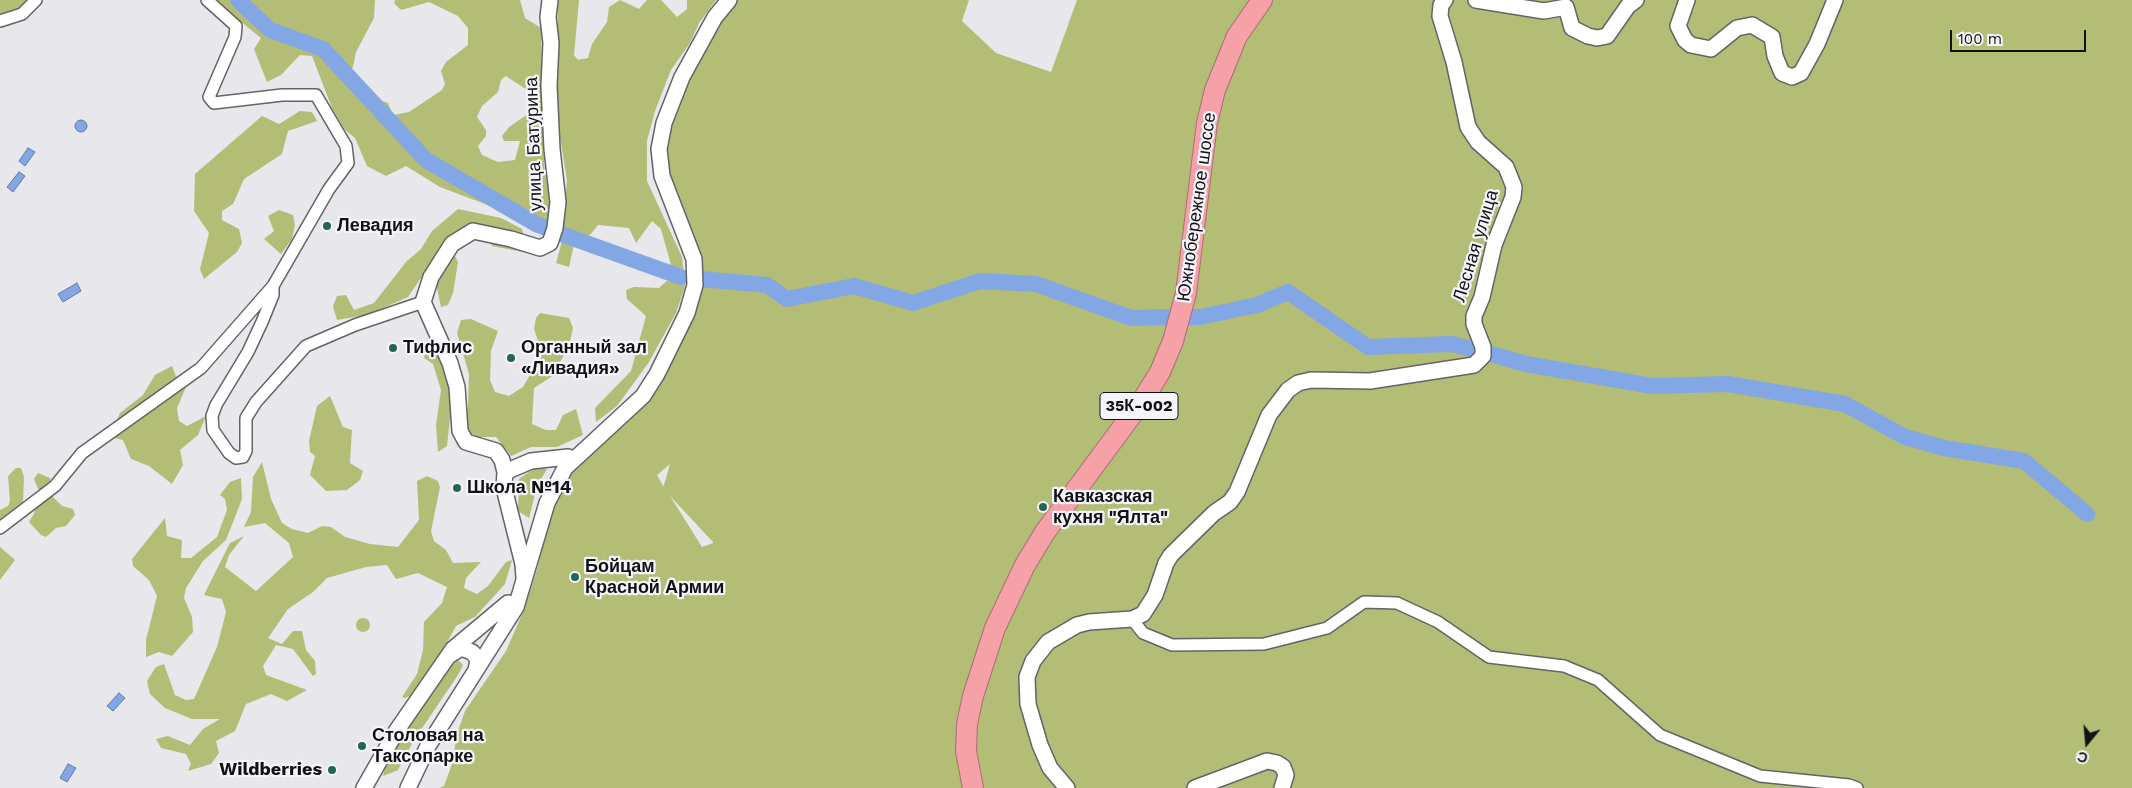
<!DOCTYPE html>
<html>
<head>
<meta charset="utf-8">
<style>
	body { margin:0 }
	#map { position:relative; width:2132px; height:788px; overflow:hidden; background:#e7e7ec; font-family:"Work Sans",sans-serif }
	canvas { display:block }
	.north { position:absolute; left:2062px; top:718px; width:50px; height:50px; -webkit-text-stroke:4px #f4f4fa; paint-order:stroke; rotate:197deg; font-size:14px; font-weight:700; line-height:20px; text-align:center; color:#121214 }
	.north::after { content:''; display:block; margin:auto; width:18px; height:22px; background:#121214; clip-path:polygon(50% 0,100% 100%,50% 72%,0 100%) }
	.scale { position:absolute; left:1950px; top:30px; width:136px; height:22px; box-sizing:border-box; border:2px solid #121214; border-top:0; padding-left:6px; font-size:15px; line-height:18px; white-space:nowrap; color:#121214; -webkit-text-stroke:4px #f4f4fa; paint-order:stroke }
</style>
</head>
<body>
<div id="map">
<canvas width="2132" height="788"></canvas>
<div class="north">С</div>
<div class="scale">100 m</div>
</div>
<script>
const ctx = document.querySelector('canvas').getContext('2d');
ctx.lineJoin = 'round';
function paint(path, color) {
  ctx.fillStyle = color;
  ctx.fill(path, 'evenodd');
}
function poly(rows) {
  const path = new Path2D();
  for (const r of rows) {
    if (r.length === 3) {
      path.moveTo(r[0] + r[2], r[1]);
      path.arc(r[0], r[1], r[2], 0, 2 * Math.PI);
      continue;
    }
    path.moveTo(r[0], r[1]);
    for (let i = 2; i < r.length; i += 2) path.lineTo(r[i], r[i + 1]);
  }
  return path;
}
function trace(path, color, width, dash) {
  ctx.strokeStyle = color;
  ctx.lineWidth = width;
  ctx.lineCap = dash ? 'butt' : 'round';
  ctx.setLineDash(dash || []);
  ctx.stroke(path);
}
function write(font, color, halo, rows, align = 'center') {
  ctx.font = font + ' "Work Sans",sans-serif';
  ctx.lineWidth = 4.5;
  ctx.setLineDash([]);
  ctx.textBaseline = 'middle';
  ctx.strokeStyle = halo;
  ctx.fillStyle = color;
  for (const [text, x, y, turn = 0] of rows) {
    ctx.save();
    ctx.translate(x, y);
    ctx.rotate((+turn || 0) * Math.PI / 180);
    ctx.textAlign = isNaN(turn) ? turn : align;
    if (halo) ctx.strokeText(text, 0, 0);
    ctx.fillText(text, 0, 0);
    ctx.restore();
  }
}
const green = poly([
	[0,0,27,0,19,8,0,15],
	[214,0,375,0,374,18,356,52,350,80,358,93,388,103,393,115,409,112,442,90,445,84,441,71,446,62,468,45,468,28,458,16,429,2,401,10,394,3,395,0,520,0,525,18,541,28,544,164,552,215,549,220,538,220,485,204,440,187,406,166,386,176,367,166,355,138,345,130,332,108,312,56,300,55,281,75,267,82,254,49,261,38],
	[506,76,530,92,531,103,528,114,509,127,502,136,504,141,520,141,515,160,498,162,482,155,478,146,486,136,486,130,477,117,482,106,498,92,501,80],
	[558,0,579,0,574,55,578,60,588,58,592,44,607,22,609,7,620,0,639,9,647,0,661,0,677,17,687,9,687,0,716,0,699,23,690,43,671,70,655,111,647,141,647,181,682,257,685,286,676,313,649,362,617,406,596,422,595,408,631,371,646,316,627,299,626,290,634,287,659,288,670,278,671,265,661,229,652,221,636,243,629,228,598,225,590,235,576,235,569,267,556,263,562,241,567,180,556,112],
	[737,0,969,0,962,21,996,53,1051,72,1077,0,2132,0,2132,788,440,788,444,786,452,764,457,734,465,711,506,651,524,610,538,566,549,510,563,479,616,427,700,295,663,166,666,131,710,29],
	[670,464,664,485,663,486,657,475],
	[670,496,713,542,713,543,702,547],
	[300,111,312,112,317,121,288,131,282,154,244,179,233,204,222,211,222,220,239,229,242,243,237,252,204,279,200,269,209,233,194,211,195,174,262,116,279,124],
	[458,209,501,218,522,229,528,253,492,246,484,226,467,225,449,237,408,297,367,315,337,320,333,306,337,296,346,295,354,310,374,303,406,262,421,249,432,231],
	[279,210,293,215,295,225,292,239,281,254,264,239,274,231,268,216],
	[454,254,458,262,453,293,448,305,441,307,435,279],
	[540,313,569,318,573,328,570,342,554,375,534,388,532,424,546,430,556,430,563,415,576,409,583,435,557,447,531,447,511,456,496,437,478,437,463,430,468,407,469,374,457,333,461,320,471,319,498,331,491,351,490,380,495,392,509,396,523,387,531,373,539,344,534,329,536,318],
	[434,344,444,355,452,400,447,446,438,452,436,425,441,390,433,364,424,358,427,345],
	[172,366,178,382,186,387,177,408,179,421,187,426,206,416,198,435,180,450,183,465,172,484,149,466,131,459,123,440,110,437,120,413,143,395,155,375],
	[330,396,343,427,352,430,350,463,363,471,360,480,347,490,326,491,310,475,315,456,310,452,309,441,317,406],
	[262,462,271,499,282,523,292,529,308,533,322,526,331,527,345,537,370,544,398,547,419,520,417,481,427,476,438,481,440,487,431,531,434,541,446,550,453,563,481,562,466,578,464,588,477,594,488,586,506,562,512,560,505,584,475,617,456,626,427,679,414,694,405,698,402,697,417,674,423,650,424,622,442,603,447,587,418,573,396,579,387,565,366,567,327,578,313,592,288,609,268,638,282,644,293,631,302,631,306,650,315,661,316,674,313,676,293,649,276,645,263,666,266,675,307,690,287,701,271,694,246,704,235,731,216,741,219,753,211,764,188,771,191,764,186,754,161,748,156,739,168,736,190,745,203,729,220,719,192,719,165,708,150,694,147,681,156,667,164,664,175,695,186,700,194,699,217,647,226,612,222,599,204,595,230,543,244,536,229,555,225,567,256,591,293,557,289,543,265,523,244,527,251,512,253,477],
	[16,468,21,468,24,477,23,502,0,520,0,510,8,506,10,501,8,476],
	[535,468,547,469,537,486,529,518,518,511,519,479],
	[38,473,50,478,52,496,62,506,73,509,75,515,66,526,56,528,46,537,41,535,29,522,34,514,39,491,34,479],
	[241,478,242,499,226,540,203,561,186,588,184,598,192,617,193,632,172,656,159,652,146,657,146,640,157,596,149,580,133,566,132,559,165,518,167,536,182,540,181,558,191,558,217,537,227,510,225,499,220,495,230,482],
	[0,547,15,560,0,580],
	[363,625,7],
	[458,660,463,665,458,675,414,740,398,770,383,776,386,763,393,751,451,665]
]);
const water = poly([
	[81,126,6],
	[28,148,35,152,25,166,19,161,28,148],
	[19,172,25,176,13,192,7,187,19,172],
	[77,283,81,291,63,302,58,294,77,283],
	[119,693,125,698,113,711,107,706,119,693],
	[68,764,76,768,67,782,60,778,68,764]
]);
const river = poly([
	[238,0,270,30,323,49,426,160,536,224,546,228],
	[561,234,681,277],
	[700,279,767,285,787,299,854,286,913,303,980,281,1036,284,1131,318,1166,317],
	[1186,317,1200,317,1257,305,1288,292,1368,347,1452,344,1475,350],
	[1491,354,1526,364,1652,386,1728,384,1845,404,1905,437,1944,448,2024,461,2087,514]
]);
const street = poly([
	[0,21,22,14,36,0],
	[273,286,273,295,262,322,248,352,216,405,212,416,213,430,229,453,236,458,243,457,246,451,246,418,256,402,306,346,355,325,423,302],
	[0,528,55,486,82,453,201,368,273,286,329,189,348,163,346,146,316,95,282,95,214,103,209,97,235,37,236,26,207,0],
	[1132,619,1143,633,1172,645,1264,644,1327,628,1364,602,1397,603,1438,622,1489,657,1564,666,1598,680,1660,735,1760,776,1849,785,1857,788]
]);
const secondary = poly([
	[1476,0,1544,11,1566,7,1572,28,1588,36,1597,38,1607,36,1628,6,1636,0],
	[1687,0,1678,26,1685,40,1691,45,1711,49,1737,28,1752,25,1772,37,1775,56,1782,73,1792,77,1801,73,1817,44,1835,0],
	[505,472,531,461,568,457,573,460],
	[524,578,523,564,504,488,505,472,502,460,496,451,466,442,460,431,457,387,450,363,423,302,431,277,452,244,473,231,511,239,540,248,550,243,555,228,558,202,552,149,549,86,551,43,548,17,550,0],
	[450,655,461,648,472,652,478,659,476,670],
	[364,788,397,730,453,649,508,603],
	[408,788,428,746,516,607,547,503,565,468,643,396,657,374,687,313,695,285,694,259,662,176,659,149,664,123,682,77,715,17,729,0],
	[1067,788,1050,768,1040,745,1028,704,1027,677,1033,661,1048,642,1077,625,1089,622,1132,619,1143,614,1155,595,1166,563,1171,555,1214,513,1230,502,1237,492,1269,415,1288,390,1298,383,1311,380,1370,381,1474,365,1483,356,1483,347,1474,324,1474,316,1482,297,1494,245,1513,197,1514,187,1506,167,1478,142,1468,127,1454,62,1440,16,1441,5,1445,0],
	[1195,788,1267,761,1277,763,1283,767,1286,775,1282,788]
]);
const highway = poly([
	[973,788,966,751,967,724,973,696,995,628,1025,565,1045,532,1142,401,1160,372,1173,341,1186,293,1207,123,1215,90,1237,36,1262,0]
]);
const markers = [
	[327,226,5,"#236555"],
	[393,348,5,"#236555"],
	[511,358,5,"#236555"],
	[457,488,5,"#236555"],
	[1043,507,5,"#236555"],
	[575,577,5,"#236555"],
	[362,746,5,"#236555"],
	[332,770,5,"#236555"]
];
const shields = [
	[1139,406,78]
];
const shieldNames = [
	["35К-002",1139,406]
];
const streetNames = [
	["улица Батурина",534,144,-92],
	["Южнобережное шоссе",1197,207,-82],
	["Лесная улица",1476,246,-73]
];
const poiNames = [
	["Левадия",337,226],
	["Тифлис",403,348],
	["Органный зал",521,348],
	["«Ливадия»",521,369],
	["Школа №14",467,488],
	["Кавказская",1053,497],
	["кухня \"Ялта\"",1053,518],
	["Бойцам",585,567],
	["Красной Армии",585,588],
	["Столовая на",372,736],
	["Таксопарке",372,757],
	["Wildberries",322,770,"right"]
];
paint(green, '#b3bd75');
paint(water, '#82a7e4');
trace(water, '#607aa6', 1);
trace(river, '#82a7e4', 16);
trace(street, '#636368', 14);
trace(secondary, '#636368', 18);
trace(highway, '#a66f74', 22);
trace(street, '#fff', 11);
trace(secondary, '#fff', 15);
trace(highway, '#f5a1a7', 20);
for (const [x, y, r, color] of markers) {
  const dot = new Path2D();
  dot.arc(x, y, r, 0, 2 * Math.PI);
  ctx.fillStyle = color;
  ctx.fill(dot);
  trace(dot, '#f4f4fa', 2);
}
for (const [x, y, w] of shields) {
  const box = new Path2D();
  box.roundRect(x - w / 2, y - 13.5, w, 27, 4);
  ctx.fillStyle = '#f4f4fa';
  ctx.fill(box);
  trace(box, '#121214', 1);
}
write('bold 16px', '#121214', null, shieldNames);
write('18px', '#121214', '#f4f4fa', streetNames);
write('bold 18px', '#121214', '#f4f4fa', poiNames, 'left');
</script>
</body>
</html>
